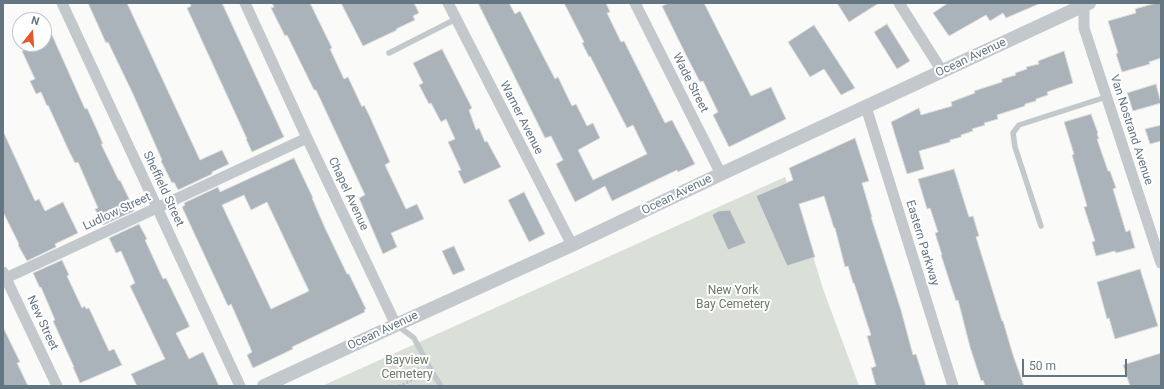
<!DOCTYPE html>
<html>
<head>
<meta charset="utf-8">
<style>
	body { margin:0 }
	#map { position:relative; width:1164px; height:389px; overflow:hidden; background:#fafaf8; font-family:Roboto,sans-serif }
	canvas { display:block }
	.frame { position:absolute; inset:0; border:4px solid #657683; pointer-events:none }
	.north { position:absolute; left:12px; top:12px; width:40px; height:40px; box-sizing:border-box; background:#fff; border:1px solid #c1c8cd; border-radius:50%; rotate:17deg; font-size:11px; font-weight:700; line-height:16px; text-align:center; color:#657683 }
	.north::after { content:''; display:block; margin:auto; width:14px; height:18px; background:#e4572e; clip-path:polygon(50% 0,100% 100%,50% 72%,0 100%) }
	.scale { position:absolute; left:1022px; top:359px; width:105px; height:18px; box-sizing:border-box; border:2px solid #657683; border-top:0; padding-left:5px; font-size:12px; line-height:14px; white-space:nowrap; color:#657683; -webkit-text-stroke:3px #fff; paint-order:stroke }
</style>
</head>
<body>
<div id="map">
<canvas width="1164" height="389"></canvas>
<div class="frame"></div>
<div class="north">N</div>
<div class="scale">50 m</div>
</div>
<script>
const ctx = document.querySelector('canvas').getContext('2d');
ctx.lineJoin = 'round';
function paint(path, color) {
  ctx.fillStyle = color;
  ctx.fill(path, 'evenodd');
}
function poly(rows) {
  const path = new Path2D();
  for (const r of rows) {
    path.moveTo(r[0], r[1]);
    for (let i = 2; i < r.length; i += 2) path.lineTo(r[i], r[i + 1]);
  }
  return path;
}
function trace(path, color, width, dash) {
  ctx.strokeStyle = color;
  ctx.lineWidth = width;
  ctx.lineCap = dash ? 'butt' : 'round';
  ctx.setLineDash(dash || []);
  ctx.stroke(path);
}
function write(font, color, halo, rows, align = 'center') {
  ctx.font = font + ' Roboto,sans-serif';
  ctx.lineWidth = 4;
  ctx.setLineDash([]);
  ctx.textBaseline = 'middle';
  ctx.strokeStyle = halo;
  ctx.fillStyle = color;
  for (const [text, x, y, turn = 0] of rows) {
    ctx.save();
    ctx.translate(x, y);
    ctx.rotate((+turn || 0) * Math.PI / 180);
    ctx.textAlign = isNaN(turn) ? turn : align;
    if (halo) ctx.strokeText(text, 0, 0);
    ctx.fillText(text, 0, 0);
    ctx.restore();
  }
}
const green = poly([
	[785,177,810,246,823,289,859,386,322,386]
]);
const building = poly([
	[88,3,127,3,200,160,222,150,229,164,212,172,212,174,178,190,174,182,172,183,161,161,162,160,133,94,108,42,106,43,88,3],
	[190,3,222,3,284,137,252,152,246,139,247,139,187,8,191,6,190,3],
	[272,3,310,3,332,48,330,49,344,79,348,77,362,107,364,105,370,117,390,162,385,165,406,209,417,204,424,219,391,233,397,247,383,254,359,198,365,195,316,90,314,90,287,35,285,36,271,8,274,7,272,3],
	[341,3,414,3,419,13,413,16,415,20,396,29,397,30,363,46,341,3],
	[478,3,509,3,515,14,520,11,555,79,558,77,572,106,576,104,587,126,593,123,600,138,578,150,593,180,647,154,633,125,627,128,590,56,589,57,582,43,584,42,564,3,606,3,610,12,607,13,621,42,624,41,665,123,672,120,695,164,678,172,677,170,612,201,605,186,575,202,556,164,563,160,551,136,545,138,478,3],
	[669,3,704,3,751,96,771,87,786,119,729,147,713,115,718,112,703,81,700,82,685,53,662,6,669,3],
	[837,3,879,3,849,22,837,3],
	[948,3,1041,3,1006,18,1003,13,990,21,986,15,949,36,933,13,948,3],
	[1156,3,1161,3,1161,58,1149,62,1150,64,1122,72,1116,54,1118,53,1108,21,1136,13,1135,9,1156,3],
	[44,17,85,109,87,108,97,130,103,144,101,144,119,181,120,180,133,207,134,211,103,225,95,209,98,208,78,162,75,163,68,149,48,105,47,106,41,92,36,94,30,81,35,79,22,51,28,48,26,44,44,44,44,17],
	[887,24,910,61,897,69,874,32,887,24],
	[814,25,855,88,841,95,824,69,810,77,788,42,814,25],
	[442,49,472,108,469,110,476,130,479,128,485,142,487,141,501,167,464,184,458,171,461,170,448,142,455,139,446,119,441,122,431,103,429,104,419,85,423,83,413,63,442,49],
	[1064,51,1073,83,1047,92,1048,95,1036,99,1036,101,1025,104,1025,106,997,115,998,119,984,123,985,125,972,129,973,131,961,135,961,137,950,140,950,142,919,151,924,169,907,174,891,122,919,108,921,115,952,106,951,102,975,93,974,91,1002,82,1002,79,1016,75,1015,73,1027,69,1026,67,1039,64,1038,61,1064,51],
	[1156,84,1161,103,1133,111,1127,93,1156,84],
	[1091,114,1098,133,1097,134,1099,139,1097,139,1108,171,1110,171,1116,188,1113,189,1126,232,1130,230,1135,248,1116,253,1115,251,1096,256,1092,242,1095,241,1084,207,1087,206,1072,155,1074,154,1064,122,1091,114],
	[1161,125,1161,141,1150,144,1145,129,1161,125],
	[3,131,35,201,39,199,45,211,63,202,78,233,55,244,56,247,27,261,18,245,19,244,3,212,3,131],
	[855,138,869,181,862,183,872,217,871,217,901,310,913,355,916,354,926,386,876,386,871,368,876,366,867,336,871,335,854,283,853,283,848,266,845,267,835,228,834,228,824,196,799,204,815,257,787,266,756,196,793,180,789,168,855,138],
	[294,158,313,198,312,198,325,228,347,274,349,274,366,309,364,310,365,312,292,347,293,349,253,368,247,355,252,352,243,331,231,304,228,306,182,207,185,205,184,203,218,187,220,192,294,158],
	[244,195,251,210,267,202,309,291,271,309,222,205,244,195],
	[954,169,969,217,973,216,979,236,976,237,1002,321,1003,321,1013,355,1024,386,985,386,983,380,981,381,970,347,958,300,956,301,941,255,942,255,935,233,938,232,930,208,927,209,918,179,954,169],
	[524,192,545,234,529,242,508,200,524,192],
	[730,210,746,243,728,250,712,215,718,211,730,210],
	[139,224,147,239,145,240,163,279,166,278,189,325,189,327,176,333,189,359,203,352,219,386,137,386,131,374,165,359,130,286,135,283,121,251,116,253,109,238,139,224],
	[454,246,465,270,453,275,442,251,454,246],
	[62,260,69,275,67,276,82,308,85,306,86,309,89,308,109,351,114,349,122,365,80,383,73,367,74,367,53,321,55,320,41,287,40,288,33,273,62,260],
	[1140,269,1158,326,1115,339,1109,318,1107,319,1097,282,1140,269],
	[3,327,20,362,17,363,28,386,3,386,3,327],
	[1161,353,1161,386,1130,386,1123,365,1161,353]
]);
const path = poly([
	[399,386,424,375]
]);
const service = poly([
	[389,53,456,19],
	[1041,226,1015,147,1013,133,1019,125,1106,97],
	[398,326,414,338,432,372,441,386]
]);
const minor = poly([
	[62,3,240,386],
	[245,3,307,138,396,325],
	[448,3,572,245],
	[635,3,721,174],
	[899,3,942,71],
	[1084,3,1084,28,1161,263],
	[866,107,953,386],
	[3,272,57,386],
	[6,278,307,138]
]);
const tertiary = poly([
	[264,386,396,325,572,245,721,174,1089,3]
]);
const streetNames = [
	["Ocean Avenue",971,58,-25],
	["Wade Street",690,83,63],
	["Warner Avenue",521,118,63],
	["Van Nostrand Avenue",1131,130,72],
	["Sheffield Street",163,189,65],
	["Chapel Avenue",348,194,65],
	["Ocean Avenue",677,195,-26],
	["Ludlow Street",117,212,-25],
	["Eastern Parkway",922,243,73],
	["New Street",42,323,65],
	["Ocean Avenue",383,331,-25]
];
const parkNames = [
	["New York",733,291],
	["Bay Cemetery",733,305],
	["Bayview",407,361],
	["Cemetery",407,375]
];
paint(green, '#dadfd7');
paint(building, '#aab3b9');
trace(building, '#dcdcda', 1);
trace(path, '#bbbfc2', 2.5, [2, 2]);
trace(service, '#c3c8cc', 5.5);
trace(minor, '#c3c8cc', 11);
trace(tertiary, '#c3c8cc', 14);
write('12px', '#657683', '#fff', streetNames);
write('12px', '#687a64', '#fff', parkNames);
</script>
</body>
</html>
